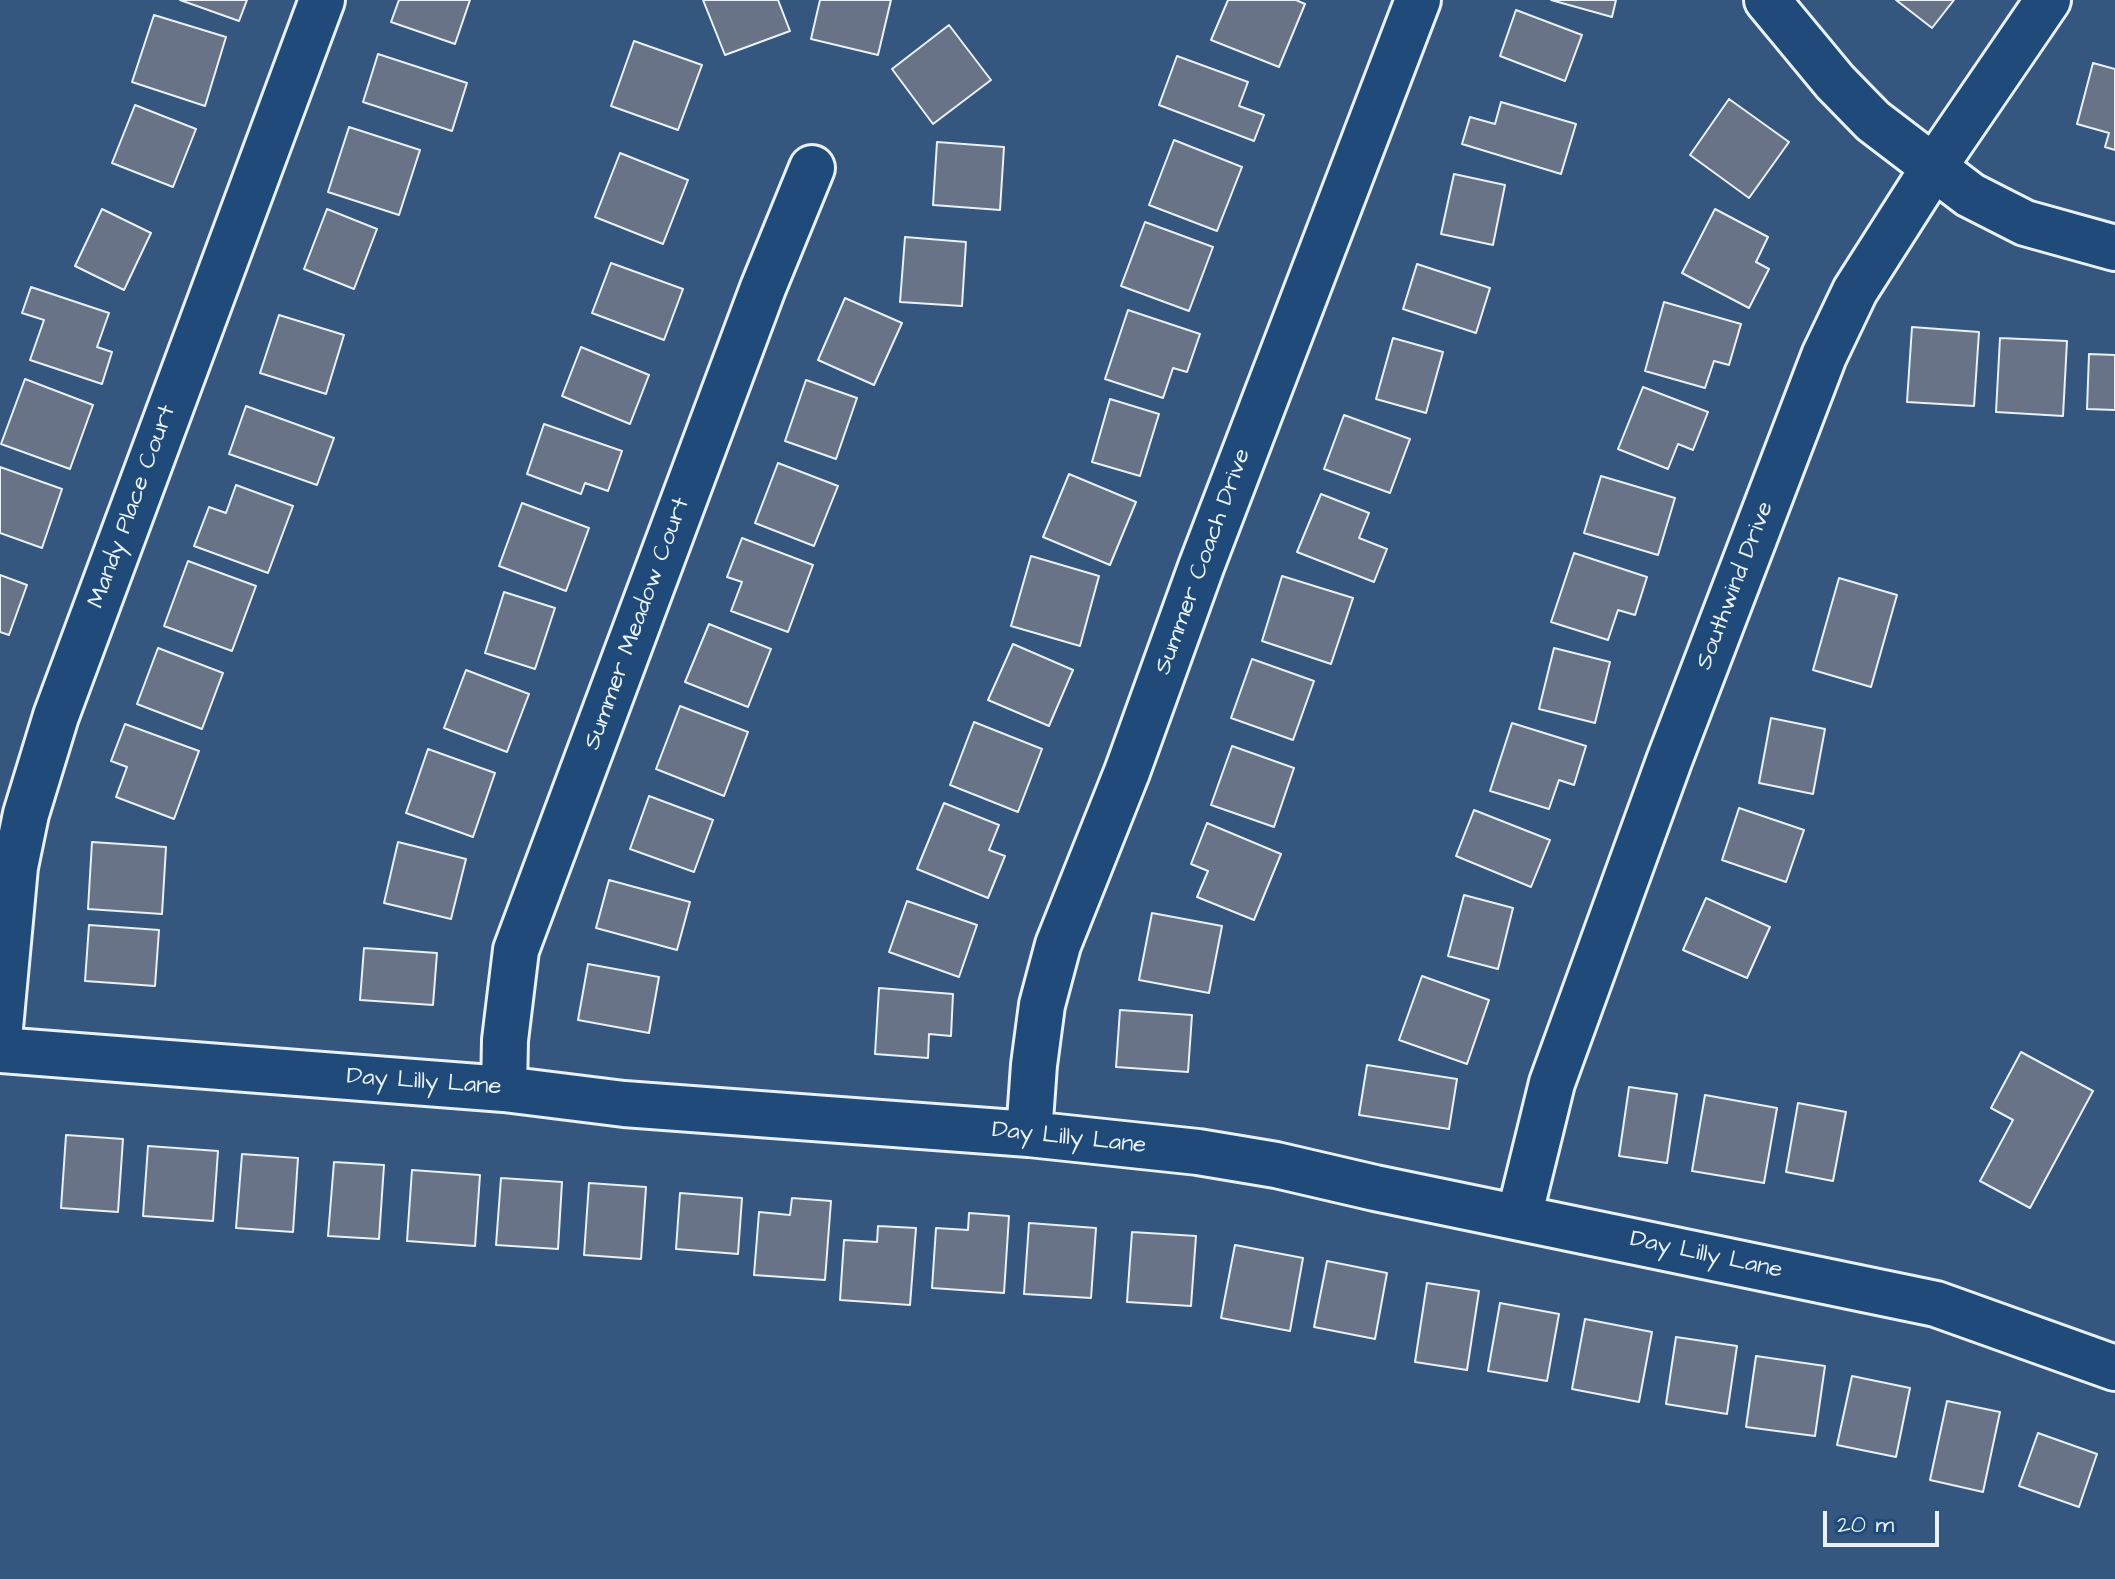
<!DOCTYPE html>
<html>
<head>
<meta charset="utf-8">
<style>
	body { margin:0 }
	#map { position:relative; width:2115px; height:1579px; overflow:hidden; background:#35567e; font-family:"Architects Daughter",sans-serif }
	canvas { display:block }
	.scale { position:absolute; left:1823px; top:1511px; width:116px; height:36px; box-sizing:border-box; border:4px solid #e8f1f8; border-top:0; padding-left:10px; font-size:24px; line-height:28px; white-space:nowrap; color:#e8f1f8; -webkit-text-stroke:6px #1f4a7a; paint-order:stroke }
</style>
</head>
<body>
<div id="map">
<canvas width="2115" height="1579"></canvas>
<div class="scale">20 m</div>
</div>
<script>
const ctx = document.querySelector('canvas').getContext('2d');
ctx.lineJoin = 'round';
function paint(path, color) {
  ctx.fillStyle = color;
  ctx.fill(path, 'evenodd');
}
function poly(rows) {
  const path = new Path2D();
  for (const r of rows) {
    path.moveTo(r[0], r[1]);
    for (let i = 2; i < r.length; i += 2) path.lineTo(r[i], r[i + 1]);
  }
  return path;
}
function trace(path, color, width, dash) {
  ctx.strokeStyle = color;
  ctx.lineWidth = width;
  ctx.lineCap = dash ? 'butt' : 'round';
  ctx.setLineDash(dash || []);
  ctx.stroke(path);
}
function write(font, color, halo, rows, align = 'center') {
  ctx.font = font + ' "Architects Daughter",sans-serif';
  ctx.lineWidth = 6;
  ctx.setLineDash([]);
  ctx.textBaseline = 'middle';
  ctx.strokeStyle = halo;
  ctx.fillStyle = color;
  for (const [text, x, y, turn = 0] of rows) {
    ctx.save();
    ctx.translate(x, y);
    ctx.rotate((+turn || 0) * Math.PI / 180);
    ctx.textAlign = isNaN(turn) ? turn : align;
    if (halo) ctx.strokeText(text, 0, 0);
    ctx.fillText(text, 0, 0);
    ctx.restore();
  }
}
const building = poly([
	[180,0,247,0,239,21,180,0],
	[399,0,470,0,455,44,391,22,399,0],
	[703,0,778,0,790,31,725,55,703,0],
	[820,0,891,0,878,55,811,39,820,0],
	[1228,0,1296,0,1305,4,1279,67,1211,40,1228,0],
	[1551,0,1616,0,1612,17,1551,0],
	[1896,0,1954,0,1932,28,1896,0],
	[1516,10,1582,35,1565,81,1500,56,1516,10],
	[154,15,226,37,205,106,132,82,154,15],
	[949,25,991,80,933,124,892,69,949,25],
	[634,41,702,65,678,130,611,106,634,41],
	[378,54,467,83,452,131,363,102,378,54],
	[1177,56,1248,82,1239,106,1264,115,1254,141,1159,105,1177,56],
	[2093,63,2115,69,2115,150,2105,147,2109,133,2077,124,2093,63],
	[1729,99,1789,142,1749,198,1690,155,1729,99],
	[1501,102,1576,124,1561,174,1462,144,1470,117,1495,124,1501,102],
	[135,105,196,129,173,187,112,163,135,105],
	[349,127,420,150,399,215,328,192,349,127],
	[1174,140,1242,167,1217,231,1149,205,1174,140],
	[937,142,1004,147,1000,210,933,205,937,142],
	[620,153,688,180,663,244,595,217,620,153],
	[1454,174,1505,185,1493,245,1441,234,1454,174],
	[102,209,151,233,124,290,75,266,102,209],
	[327,209,377,229,354,289,304,269,327,209],
	[1715,209,1768,237,1756,262,1769,269,1749,308,1682,273,1715,209],
	[1145,222,1213,247,1189,311,1121,286,1145,222],
	[905,237,966,242,962,306,900,302,905,237],
	[611,263,683,289,664,340,592,313,611,263],
	[1417,264,1490,288,1476,333,1403,309,1417,264],
	[31,287,109,313,97,347,112,352,102,384,30,360,44,320,22,313,31,287],
	[845,298,902,323,874,385,818,360,845,298],
	[1664,302,1741,324,1729,365,1714,361,1705,388,1645,371,1664,302],
	[1128,310,1200,334,1187,372,1173,368,1163,398,1105,379,1128,310],
	[279,315,344,335,326,394,260,373,279,315],
	[1912,327,1979,332,1974,406,1907,402,1912,327],
	[1393,338,1443,352,1426,413,1376,399,1393,338],
	[2000,338,2067,341,2063,416,1996,412,2000,338],
	[581,347,649,375,630,424,562,396,581,347],
	[2089,354,2115,355,2115,410,2087,409,2089,354],
	[25,379,93,405,70,469,1,444,25,379],
	[806,380,857,398,836,459,785,441,806,380],
	[1643,387,1708,412,1693,450,1678,444,1668,469,1618,449,1643,387],
	[1110,399,1159,414,1140,476,1092,462,1110,399],
	[246,406,334,438,317,485,229,454,246,406],
	[1344,415,1410,439,1390,493,1324,469,1344,415],
	[544,424,622,451,608,491,585,483,581,494,527,474,544,424],
	[778,463,838,486,814,546,755,523,778,463],
	[0,467,62,489,42,548,0,533,0,467],
	[1069,474,1136,502,1110,565,1043,537,1069,474],
	[1601,476,1675,498,1658,555,1584,533,1601,476],
	[236,485,293,506,268,573,194,546,209,507,226,513,236,485],
	[1321,494,1369,513,1359,538,1387,549,1374,582,1297,552,1321,494],
	[522,503,589,528,566,591,499,566,522,503],
	[742,538,813,565,788,632,731,611,742,582,727,577,742,538],
	[1574,553,1647,577,1635,615,1618,610,1608,640,1551,622,1574,553],
	[1031,556,1099,576,1080,646,1011,626,1031,556],
	[188,561,256,586,232,651,164,626,188,561],
	[0,575,27,585,9,635,0,632,0,575],
	[1282,576,1353,598,1331,664,1262,641,1282,576],
	[1839,578,1897,595,1871,687,1813,670,1839,578],
	[504,592,555,608,535,669,485,653,504,592],
	[709,624,771,649,748,707,685,682,709,624],
	[1013,644,1073,670,1049,726,988,700,1013,644],
	[158,648,223,673,202,729,137,704,158,648],
	[1554,648,1610,662,1595,723,1539,709,1554,648],
	[1252,659,1314,681,1293,740,1231,718,1252,659],
	[466,670,529,694,507,752,444,728,466,670],
	[680,706,748,732,724,796,656,769,680,706],
	[1771,718,1825,729,1813,794,1759,783,1771,718],
	[974,722,1042,749,1018,812,950,785,974,722],
	[1512,723,1586,746,1574,785,1559,780,1549,809,1490,791,1512,723],
	[125,724,199,751,174,819,116,797,127,767,111,761,125,724],
	[1232,746,1294,768,1274,827,1211,805,1232,746],
	[428,749,495,773,473,837,406,813,428,749],
	[649,796,713,820,694,872,630,849,649,796],
	[944,803,999,825,989,850,1005,856,988,898,917,869,944,803],
	[1739,808,1804,830,1786,882,1722,860,1739,808],
	[1474,810,1550,840,1531,887,1456,856,1474,810],
	[1207,823,1281,854,1254,920,1197,897,1208,871,1191,864,1207,823],
	[92,842,166,847,162,914,88,909,92,842],
	[398,842,466,859,451,919,384,903,398,842],
	[609,880,690,902,677,950,596,928,609,880],
	[1464,895,1513,908,1498,969,1448,956,1464,895],
	[1706,898,1770,927,1747,978,1683,950,1706,898],
	[907,901,977,925,959,977,889,952,907,901],
	[1152,913,1222,926,1209,993,1139,980,1152,913],
	[89,925,159,930,155,986,85,981,89,925],
	[364,948,437,953,433,1005,360,1000,364,948],
	[588,964,659,977,649,1033,578,1020,588,964],
	[1422,976,1489,1000,1467,1064,1399,1040,1422,976],
	[879,988,953,994,951,1036,929,1034,928,1058,875,1054,879,988],
	[1120,1010,1192,1015,1188,1072,1116,1067,1120,1010],
	[2021,1052,2093,1091,2030,1208,1980,1181,2013,1120,1991,1108,2021,1052],
	[1367,1065,1457,1079,1449,1129,1359,1115,1367,1065],
	[1629,1087,1677,1094,1667,1163,1619,1156,1629,1087],
	[1705,1095,1777,1108,1764,1183,1692,1171,1705,1095],
	[1798,1103,1846,1112,1833,1181,1786,1172,1798,1103],
	[66,1135,123,1139,118,1212,61,1208,66,1135],
	[148,1146,218,1151,213,1221,143,1216,148,1146],
	[242,1154,298,1158,293,1232,236,1228,242,1154],
	[334,1162,384,1165,379,1239,328,1236,334,1162],
	[412,1170,480,1175,475,1246,407,1241,412,1170],
	[501,1178,562,1182,558,1249,496,1245,501,1178],
	[589,1183,646,1187,641,1259,584,1255,589,1183],
	[680,1193,742,1198,738,1254,676,1249,680,1193],
	[792,1198,831,1201,825,1280,754,1275,759,1212,790,1215,792,1198],
	[969,1213,1009,1216,1004,1293,932,1288,936,1228,968,1230,969,1213],
	[1029,1223,1096,1228,1091,1298,1024,1294,1029,1223],
	[878,1226,916,1228,910,1305,840,1300,844,1240,877,1242,878,1226],
	[1132,1232,1196,1236,1191,1306,1127,1302,1132,1232],
	[1235,1245,1303,1258,1290,1331,1221,1318,1235,1245],
	[1327,1261,1387,1273,1375,1339,1314,1327,1327,1261],
	[1427,1283,1479,1291,1467,1370,1415,1362,1427,1283],
	[1500,1303,1559,1314,1547,1381,1488,1371,1500,1303],
	[1585,1319,1652,1332,1639,1402,1572,1389,1585,1319],
	[1676,1337,1737,1346,1727,1414,1666,1404,1676,1337],
	[1756,1356,1825,1366,1815,1436,1746,1427,1756,1356],
	[1852,1376,1910,1388,1896,1457,1837,1445,1852,1376],
	[1947,1401,2000,1412,1983,1492,1930,1480,1947,1401],
	[2038,1433,2097,1454,2079,1507,2019,1486,2038,1433]
]);
const minor = poly([
	[1767,0,1835,82,1873,121,1970,195,2025,223,2115,248],
	[0,1028,15,867,26,814,56,716,322,0],
	[0,1050,504,1089,624,1104,1029,1134,1198,1152,1276,1165,1375,1188,1936,1304,2115,1368],
	[504,1089,505,1040,516,950,763,288,812,168],
	[1029,1134,1034,1065,1042,1005,1058,945,1127,772,1201,567,1418,0],
	[1519,1217,1552,1083,1669,761,1824,356,1855,291,1934,167,2048,0]
]);
const streetNames = [
	["Mandy Place Court",133,507,-70],
	["Summer Coach Drive",1204,562,-70],
	["Southwind Drive",1736,586,-69],
	["Summer Meadow Court",638,624,-70],
	["Day Lilly Lane",424,1083,4],
	["Day Lilly Lane",1069,1139,6],
	["Day Lilly Lane",1706,1256,12]
];
paint(building, '#687387');
trace(building, '#e8f1f8', 2);
trace(minor, '#e8f1f8', 50);
trace(minor, '#1f4a7a', 44);
write('24px', '#e8f1f8', '#1f4a7a', streetNames);
</script>
</body>
</html>
